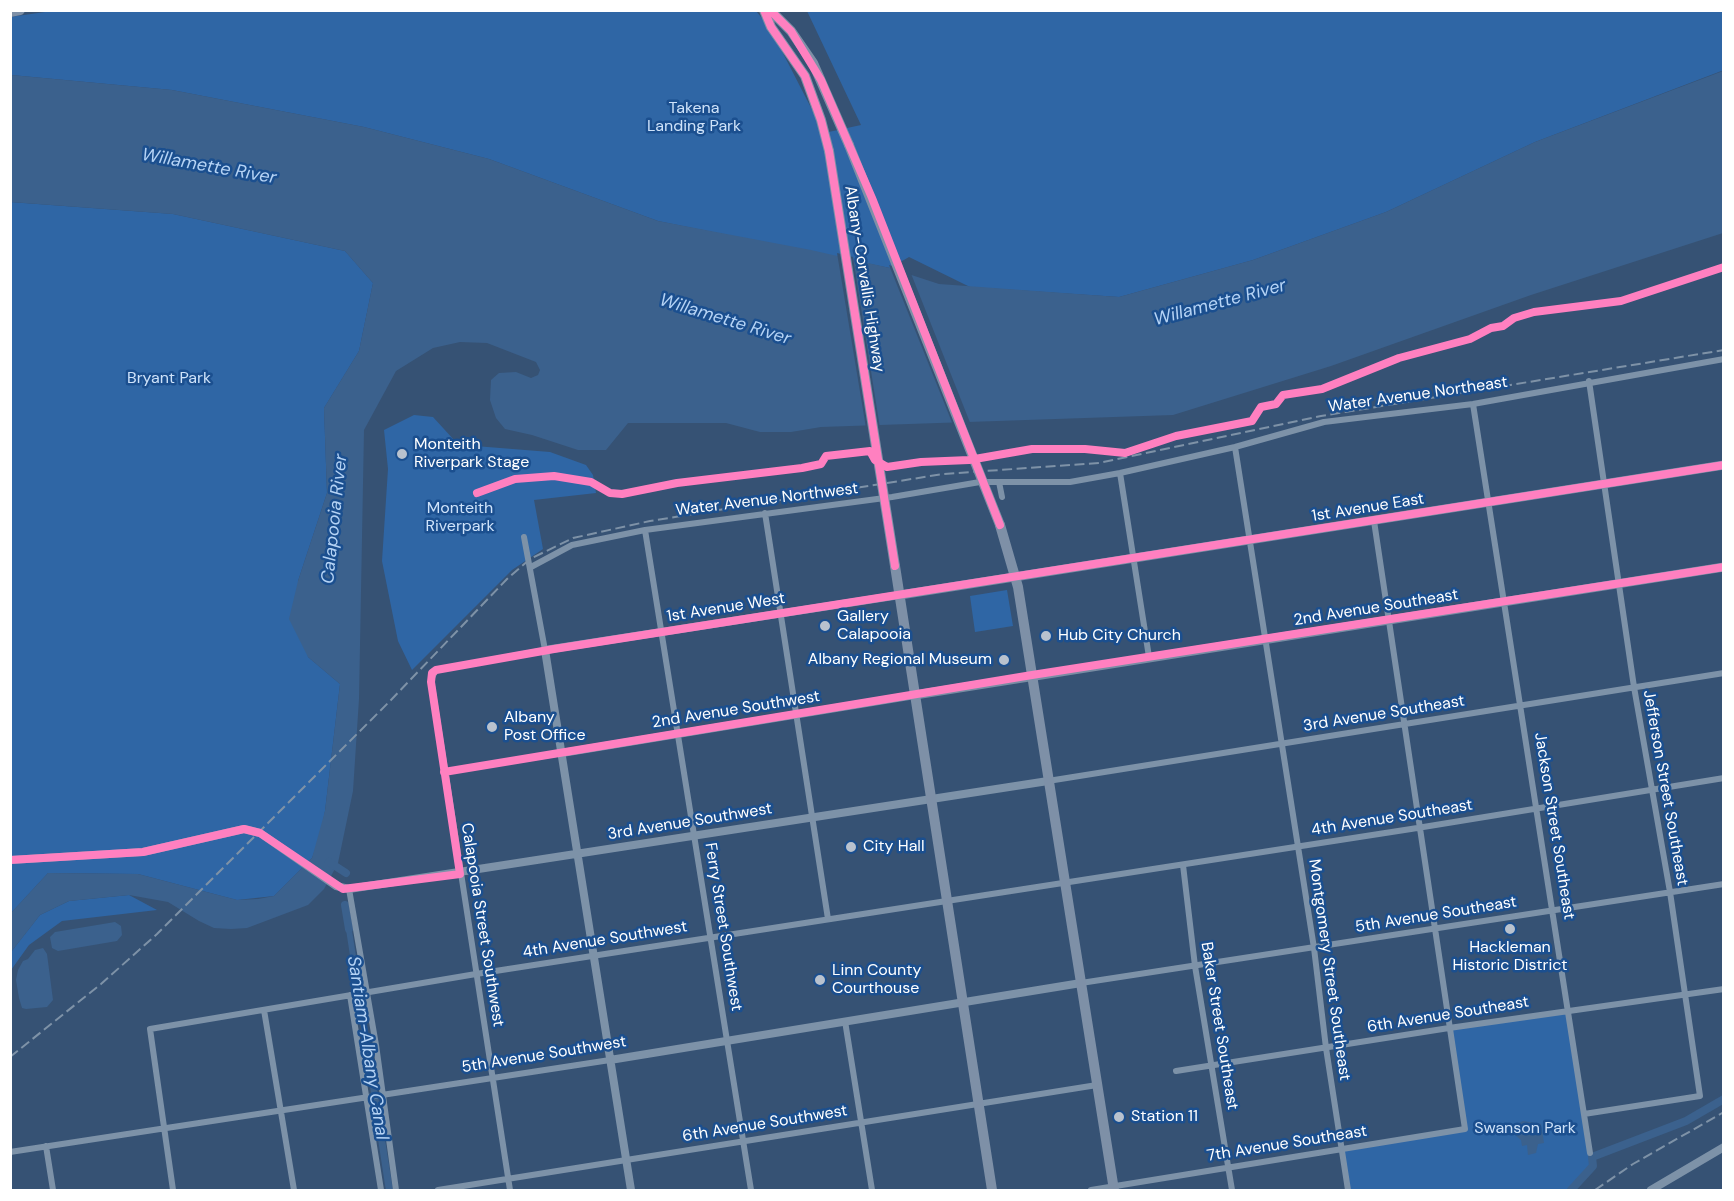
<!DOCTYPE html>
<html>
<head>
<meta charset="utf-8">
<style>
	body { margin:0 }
	#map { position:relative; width:1734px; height:1201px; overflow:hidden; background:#365274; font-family:"DM Sans",sans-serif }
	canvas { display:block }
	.frame { position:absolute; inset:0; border:12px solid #fff; pointer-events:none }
</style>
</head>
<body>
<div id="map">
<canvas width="1734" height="1201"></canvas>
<div class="frame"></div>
</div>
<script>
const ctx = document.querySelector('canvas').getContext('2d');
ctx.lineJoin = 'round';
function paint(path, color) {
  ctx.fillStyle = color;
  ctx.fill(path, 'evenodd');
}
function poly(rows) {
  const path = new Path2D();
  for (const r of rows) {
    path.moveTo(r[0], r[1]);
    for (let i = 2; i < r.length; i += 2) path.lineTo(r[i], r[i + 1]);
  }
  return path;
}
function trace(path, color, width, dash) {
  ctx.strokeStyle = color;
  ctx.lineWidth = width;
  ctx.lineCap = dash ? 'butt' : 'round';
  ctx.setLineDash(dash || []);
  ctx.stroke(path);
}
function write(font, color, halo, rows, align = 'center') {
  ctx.font = font + ' "DM Sans",sans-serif';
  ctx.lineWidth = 5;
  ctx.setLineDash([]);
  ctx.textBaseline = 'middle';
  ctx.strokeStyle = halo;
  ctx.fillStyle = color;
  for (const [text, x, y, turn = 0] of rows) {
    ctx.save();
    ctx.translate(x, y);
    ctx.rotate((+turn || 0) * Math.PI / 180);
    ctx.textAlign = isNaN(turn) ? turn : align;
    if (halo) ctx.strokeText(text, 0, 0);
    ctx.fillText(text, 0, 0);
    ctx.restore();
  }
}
const green = poly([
	[59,10,756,11,770,28,824,133,861,125,807,11,1723,11,1724,70,1535,142,1386,212,1253,260,1119,297,970,287,909,257,890,268,658,221,489,159,364,127,172,90,11,75,10,17],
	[10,202,173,214,345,251,373,283,359,351,324,408,327,493,298,581,308,657,340,684,325,811,320,837,312,858,274,896,237,900,138,874,48,873,11,913],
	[414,415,433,417,455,441,475,446,550,452,586,465,593,475,596,493,534,500,543,549,512,570,412,670,398,641,382,561,388,469,384,430],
	[1007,590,1013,626,975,632,970,596],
	[129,895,157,910,62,921,29,945,11,970,11,952,40,915,69,901],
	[1567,1010,1593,1166,1575,1189,1348,1190,1341,1150,1464,1129,1449,1028]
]);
const water = poly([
	[1723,71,1723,233,1531,295,1331,366,1173,415,821,427,791,432,760,432,726,423,628,423,606,450,578,450,532,435,505,429,496,418,490,400,491,380,499,373,516,372,531,378,538,375,540,370,536,362,487,343,460,342,433,348,396,371,364,430,359,699,353,791,338,863,324,889,308,905,247,928,231,929,214,928,199,921,168,902,129,895,69,901,40,915,11,952,11,913,48,873,138,874,237,900,258,899,274,896,312,858,325,811,340,684,308,657,289,619,298,581,327,493,324,408,359,351,373,283,345,251,173,214,11,202,11,75,172,90,364,127,489,159,658,221,811,250,890,268,939,284,1119,297,1253,260,1386,212,1535,142],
	[350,918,393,1190,386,1190,385,1185,345,923,345,919],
	[115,922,121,926,122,935,117,941,58,951,52,948,50,937,55,932],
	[43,948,47,954,53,1000,47,1007,26,1009,22,1008,19,998,16,980,18,970,23,961,28,959,35,950],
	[1523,1121,1541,1124,1544,1143,1538,1144,1536,1153,1528,1155,1527,1145,1522,1146,1521,1140,1515,1135,1517,1124]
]);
const pier = poly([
	[837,253,853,257,880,428,866,428],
	[889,265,910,271,971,425,953,425]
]);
const canal = poly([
	[329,862,346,873],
	[345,905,349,929],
	[1571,1190,1593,1166,1592,1157,1686,1121,1724,1099]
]);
const minor = poly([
	[1473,404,1590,1153],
	[1235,447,1314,948,1326,1048,1348,1190],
	[1120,473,1149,657],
	[999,482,1002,497],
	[765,513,828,919],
	[645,530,751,1190],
	[531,567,572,545,645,530,892,497,980,482,1070,482,1120,473,1235,447,1324,422,1473,404,1724,359],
	[444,772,562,753],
	[1048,781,1724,673],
	[1183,865,1195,966,1232,1190],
	[349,889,376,1045,396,1190],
	[1081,983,1724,884],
	[350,995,381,1190],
	[264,1010,294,1190],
	[845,1021,872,1190],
	[1176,1071,1449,1028,1724,989],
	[1584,1114,1700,1096,1670,892,1634,687,1589,381],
	[46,1146,53,1190],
	[10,1152,610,1060],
	[173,1190,150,1029,476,974,1411,829,1724,778],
	[438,1190,1097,1085],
	[510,1190,431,679,436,670,545,650,524,537],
	[1091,1190,1465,1129,1374,521]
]);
const tertiary = poly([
	[562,753,915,695],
	[10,860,143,852,244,829,260,833,336,886,349,889,1048,781],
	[610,1060,1081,983],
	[631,1190,545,650,900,595],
	[1651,1190,1724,1147]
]);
const secondary = poly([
	[900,595,1724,465],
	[915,695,1724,567]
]);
const trunk = poly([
	[764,10,771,27,805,76,821,120,829,151],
	[770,10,791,31,813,63,849,145],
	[10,12,20,10],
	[1000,525,1018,587,1114,1190],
	[895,566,992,1190]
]);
const rail = poly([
	[10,1057,101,984,157,934,389,702,507,579,530,559,573,538,650,521,943,474,1099,463,1321,416,1724,350],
	[1595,1190,1633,1164,1724,1112]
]);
const trunkBridge = poly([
	[849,145,1000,525],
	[829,151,895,566]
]);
const cycleway = poly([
	[764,10,771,27,805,76,821,120,829,151,895,566],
	[770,10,791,31,821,80,872,198,1000,525],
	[477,493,515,479,554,476,591,482,610,493,622,494,677,483,802,468,821,464,826,456,870,451,875,460,887,467,921,462,969,460,1032,449,1085,449,1125,453,1176,436,1252,421,1261,407,1276,404,1283,395,1322,389,1399,358,1470,339,1491,328,1503,326,1514,318,1534,312,1621,301,1724,267],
	[444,772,1032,675,1724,567],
	[10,860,143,852,244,829,260,833,343,889,460,874,431,682,432,673,436,670,554,649,1724,465]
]);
const markers = [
	[402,454,6,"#b9c2ce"],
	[825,626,6,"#b9c2ce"],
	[1046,636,6,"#b9c2ce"],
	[1004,660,6,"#b9c2ce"],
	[492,727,6,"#b9c2ce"],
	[851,847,6,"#b9c2ce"],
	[1510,929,6,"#b9c2ce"],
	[820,980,6,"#b9c2ce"],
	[1119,1117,6,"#b9c2ce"]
];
const parkNames = [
	["Takena",694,109],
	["Landing Park",694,127],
	["Bryant Park",169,379],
	["Monteith",460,509],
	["Riverpark",460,527],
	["Swanson Park",1525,1129]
];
const streetNames = [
	["Albany-Corvallis Highway",864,279,81],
	["Water Avenue Northeast",1418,395,-8],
	["Water Avenue Northwest",767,500,-7],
	["1st Avenue East",1368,508,-9],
	["1st Avenue West",726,608,-9],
	["2nd Avenue Southeast",1376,608,-9],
	["2nd Avenue Southwest",736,710,-9],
	["3rd Avenue Southeast",1384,714,-9],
	["Jefferson Street Southeast",1665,788,80],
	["4th Avenue Southeast",1392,818,-9],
	["3rd Avenue Southwest",690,822,-9],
	["Jackson Street Southeast",1554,826,81],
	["5th Avenue Southeast",1436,915,-9],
	["Calapooia Street Southwest",482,925,81],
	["Ferry Street Southwest",723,927,81],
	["4th Avenue Southwest",605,940,-9],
	["Montgomery Street Southeast",1329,970,82],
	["6th Avenue Southeast",1448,1015,-9],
	["Baker Street Southeast",1219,1026,81],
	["5th Avenue Southwest",544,1055,-9],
	["6th Avenue Southwest",765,1124,-9],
	["7th Avenue Southeast",1287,1144,-9]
];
const poiNames = [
	["Monteith",414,445],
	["Riverpark Stage",414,463],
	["Gallery",837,617],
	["Calapooia",837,635],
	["Hub City Church",1058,636],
	["Albany Regional Museum",992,660,"right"],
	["Albany",504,718],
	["Post Office",504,736],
	["City Hall",863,847],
	["Hackleman",1510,948,"center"],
	["Historic District",1510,966,"center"],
	["Linn County",832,971],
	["Courthouse",832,989],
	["Station 11",1131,1117]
];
const waterNames = [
	["Willamette River",209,167,10],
	["Willamette River",1220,303,-15],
	["Willamette River",725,320,17],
	["Calapooia River",335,519,-84],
	["Santiam-Albany Canal",367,1048,81]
];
paint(green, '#2f66a5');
paint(water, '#3b618d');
paint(pier, '#365274');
trace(canal, '#3b618d', 8);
trace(minor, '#7d92a8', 6);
trace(tertiary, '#7d92a8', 8);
trace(secondary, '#798da4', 9);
trace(trunk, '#7e90a7', 10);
trace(rail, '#7e92a7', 2, [10, 4.5]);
trace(trunkBridge, '#7e90a7', 10);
trace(cycleway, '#ff80c0', 8);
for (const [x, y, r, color] of markers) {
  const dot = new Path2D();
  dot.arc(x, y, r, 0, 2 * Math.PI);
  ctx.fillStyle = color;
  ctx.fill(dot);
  trace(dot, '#1b4f8f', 2);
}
write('16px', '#cfe3fa', '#1b4f8f', parkNames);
write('16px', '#fff', '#1b4f8f', streetNames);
write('16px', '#fff', '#1b4f8f', poiNames, 'left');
write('italic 18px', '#b5d3f5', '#1b4f8f', waterNames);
</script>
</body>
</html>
